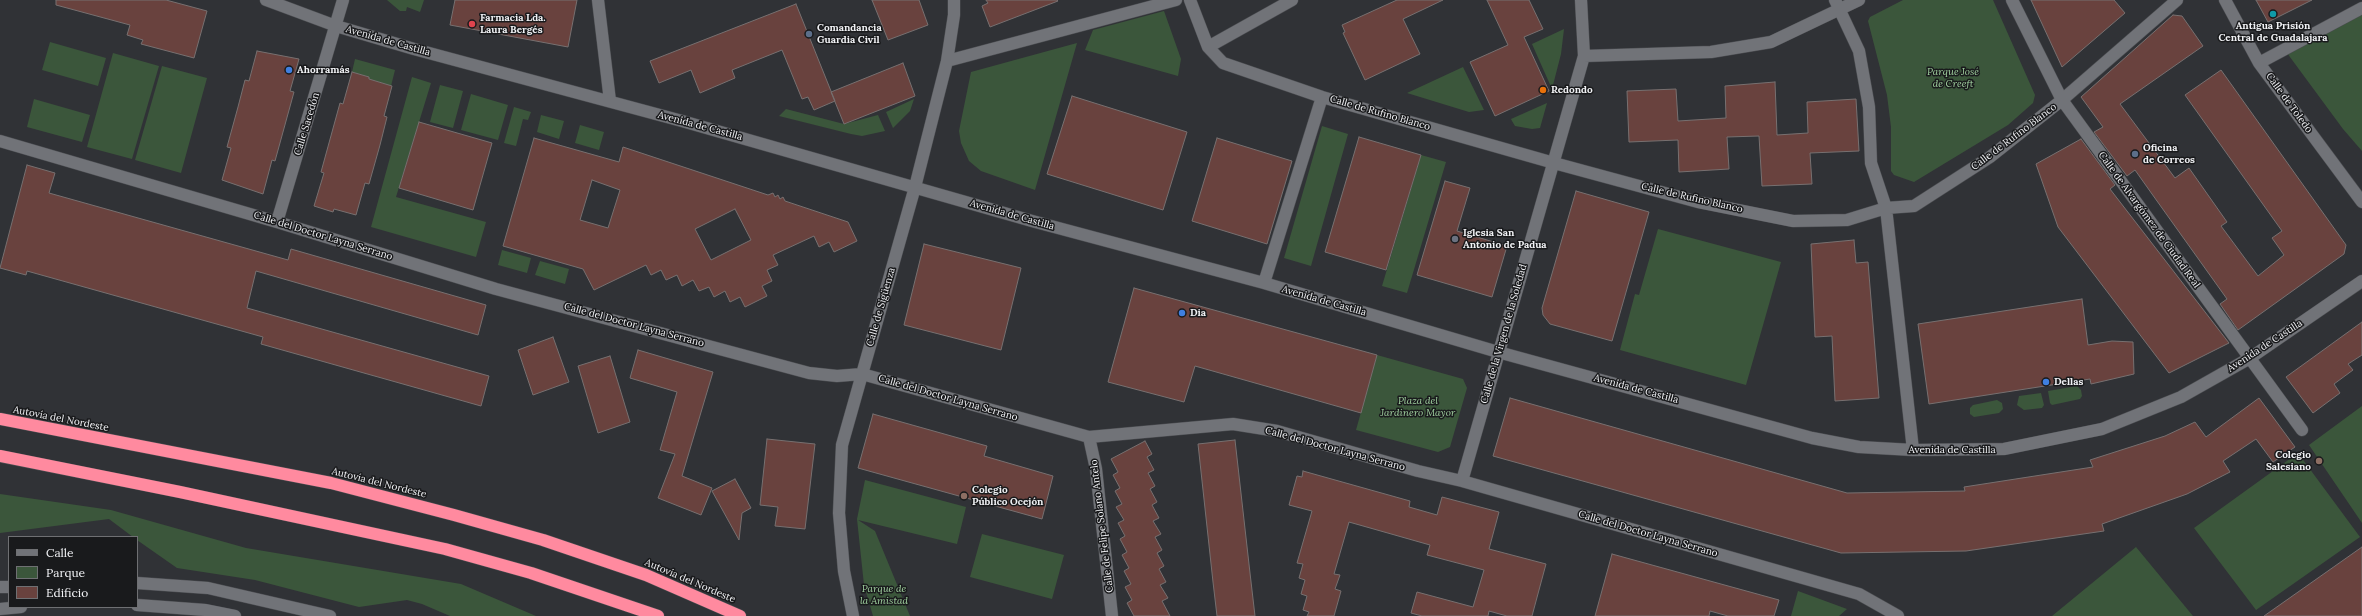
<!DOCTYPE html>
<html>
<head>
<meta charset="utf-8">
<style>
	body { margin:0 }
	#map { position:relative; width:2362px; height:616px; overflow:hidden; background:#303236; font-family:Lora,serif }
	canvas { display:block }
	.legend { position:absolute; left:8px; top:536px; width:130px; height:72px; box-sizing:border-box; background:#191a1c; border:1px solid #6f7073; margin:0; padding:5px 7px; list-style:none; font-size:12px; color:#f1f2f5 }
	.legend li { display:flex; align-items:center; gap:8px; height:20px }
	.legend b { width:20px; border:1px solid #6f7073 }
</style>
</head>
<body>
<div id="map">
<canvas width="2362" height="616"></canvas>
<ul class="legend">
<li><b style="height:5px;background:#717378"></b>Calle</li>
<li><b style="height:11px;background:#3b563b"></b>Parque</li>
<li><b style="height:11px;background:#69423e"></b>Edificio</li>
</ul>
</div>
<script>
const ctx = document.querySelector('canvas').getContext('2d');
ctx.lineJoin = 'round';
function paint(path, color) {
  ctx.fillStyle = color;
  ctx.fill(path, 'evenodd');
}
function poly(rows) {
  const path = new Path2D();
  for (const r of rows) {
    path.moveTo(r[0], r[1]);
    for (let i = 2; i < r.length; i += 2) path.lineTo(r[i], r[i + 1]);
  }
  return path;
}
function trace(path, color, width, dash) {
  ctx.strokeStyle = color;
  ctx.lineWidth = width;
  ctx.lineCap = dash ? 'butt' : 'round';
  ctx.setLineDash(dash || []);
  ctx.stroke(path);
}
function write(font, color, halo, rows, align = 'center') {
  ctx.font = font + ' Lora,serif';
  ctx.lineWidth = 3;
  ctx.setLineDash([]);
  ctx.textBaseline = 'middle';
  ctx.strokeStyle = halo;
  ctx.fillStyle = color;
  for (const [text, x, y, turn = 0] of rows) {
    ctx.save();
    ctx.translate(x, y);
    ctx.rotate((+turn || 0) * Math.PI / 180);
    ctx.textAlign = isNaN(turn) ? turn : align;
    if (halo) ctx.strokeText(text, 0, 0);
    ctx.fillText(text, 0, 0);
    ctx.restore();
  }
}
const green = poly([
	[387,0,424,0,420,12,407,7,406,11,400,11],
	[1903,0,1993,0,2035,95,2033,103,2008,125,1914,182,1894,175,1891,171,1891,127,1887,95,1868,21,1870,17],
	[1164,11,1181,59,1178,76,1085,50,1093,30],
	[2362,13,2362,151,2343,129,2287,53],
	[1564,29,1561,54,1552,89,1532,44],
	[50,42,106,58,98,86,42,70],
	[1077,43,1035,190,981,171,969,161,961,143,959,131,971,72],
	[113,53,159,66,132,159,87,147],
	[355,59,395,70,391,86,369,79,369,77,352,72],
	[162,66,207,78,181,173,135,160],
	[1463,67,1484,110,1469,112,1407,93],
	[412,77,431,83,396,197,486,222,476,257,371,227],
	[440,85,463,91,453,128,430,122],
	[471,94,508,105,498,140,461,130],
	[34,99,90,115,82,142,27,127],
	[914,99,910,111,893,128,886,112],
	[1547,103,1540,128,1532,129,1515,126,1512,121,1511,119],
	[514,107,531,112,528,120,523,119,516,146,504,143],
	[786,109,844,124,878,115,885,131,862,136,851,134,779,116],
	[541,115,564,121,559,139,537,132],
	[580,125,604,132,599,150,575,143],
	[1322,126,1348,134,1311,266,1284,258],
	[1421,155,1446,162,1407,293,1382,286],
	[1658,229,1781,262,1746,385,1620,350,1635,294,1639,295],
	[502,250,531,258,527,273,498,265],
	[540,261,569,269,565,284,535,275],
	[1377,355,1463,379,1467,388,1450,447,1438,452,1356,430],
	[2077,386,2081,390,2082,396,2080,399,2052,405,2050,403,2048,391],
	[2041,393,2044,405,2042,408,2024,410,2017,405,2019,396],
	[1997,400,2002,403,2003,409,1999,413,1974,417,1970,414,1970,408,1973,405],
	[2362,406,2362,523,2309,445],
	[2298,453,2360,537,2256,610,2194,528],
	[865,480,966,507,957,544,858,520,875,531,910,616,873,616,864,585,857,519],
	[0,494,111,510,246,548,461,584,536,616,450,616,422,604,407,600,359,607,255,580,177,568,137,540,137,537,133,537,109,519,0,533],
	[982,534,1064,555,1052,599,970,577],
	[2136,547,2193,616,2052,616],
	[1798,591,1847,609,1839,616,1791,616]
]);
const building = poly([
	[56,0,166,0,207,11,194,58,141,44,143,40,127,35,130,25,56,5,56,0],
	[455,0,577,0,568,47,450,25,455,0],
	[872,0,919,0,928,25,888,40,872,0],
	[986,0,1057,0,1058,1,990,27,982,6,988,3,986,0],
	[1397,0,1443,0,1403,19,1420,54,1365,80,1343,33,1345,32,1342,25,1397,0],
	[1487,0,1529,0,1543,29,1524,37,1549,91,1495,116,1470,62,1508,45,1487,0],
	[2031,0,2114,0,2125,13,2062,67,2031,0],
	[2256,0,2312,0,2268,22,2256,0],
	[796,4,835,101,814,110,808,97,802,99,782,50,732,70,735,78,700,93,691,70,659,83,650,61,796,4],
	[2173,15,2182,16,2203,46,2120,104,2175,178,2189,168,2227,222,2221,226,2258,276,2284,255,2272,238,2282,231,2185,95,2221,70,2346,245,2344,254,2238,330,2220,304,2227,299,2152,194,2135,170,2127,176,2094,132,2103,127,2081,97,2173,15],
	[257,51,299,59,290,91,294,92,275,161,272,160,263,194,222,180,231,148,227,147,238,107,245,80,249,81,257,51],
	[903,63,915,96,844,124,831,92,903,63],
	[352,72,369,77,369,79,392,86,384,116,387,117,380,145,369,184,365,183,356,215,334,209,333,212,314,206,324,173,321,172,340,103,343,104,352,72],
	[1775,82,1777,135,1808,133,1807,102,1856,99,1859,151,1810,153,1812,184,1762,186,1759,136,1727,137,1729,169,1679,172,1678,140,1629,142,1627,91,1676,89,1678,121,1726,118,1725,86,1775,82],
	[1072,96,1187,132,1163,210,1047,174,1072,96],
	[419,122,492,143,473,210,399,188,419,122],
	[1359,137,1421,155,1386,270,1325,252,1359,137],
	[534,138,619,162,623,147,768,195,773,193,775,197,778,195,780,199,783,197,785,201,848,222,857,241,834,252,829,242,819,247,814,236,773,255,778,265,767,270,772,281,762,286,767,296,745,307,740,297,730,302,725,291,714,297,709,287,699,291,693,280,682,286,677,275,666,280,661,270,651,275,646,265,594,290,583,269,503,246,534,138],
	[592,180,620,190,608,228,580,220,592,180],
	[735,209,751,240,711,260,695,229,735,209],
	[1217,138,1292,161,1267,244,1192,221,1217,138],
	[2081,139,2115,185,2110,189,2229,343,2169,373,2058,227,2036,164,2081,139],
	[27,165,55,173,49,193,288,260,291,249,486,305,478,335,256,271,247,308,489,376,481,406,261,344,263,337,27,271,26,275,0,268,27,165],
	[1445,181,1470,188,1457,231,1507,246,1492,297,1417,275,1445,181],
	[1576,191,1649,212,1612,341,1550,324,1543,315,1542,308,1576,191],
	[1854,240,1856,263,1868,262,1879,398,1835,401,1832,336,1815,337,1811,244,1854,240],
	[924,244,1021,268,1001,350,904,325,924,244],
	[1134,288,1377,355,1361,413,1195,366,1184,402,1108,382,1134,288],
	[2082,299,2088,345,2112,341,2133,342,2134,374,2091,384,2090,379,1929,404,1918,324,2082,299],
	[2362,322,2362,355,2348,364,2353,370,2334,384,2340,393,2313,413,2286,377,2362,322],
	[553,337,569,382,533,395,518,350,553,337],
	[638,350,713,372,682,476,712,488,701,515,658,498,675,454,660,450,677,392,630,378,638,350],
	[610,356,630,422,598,433,578,366,610,356],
	[1510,398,1847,493,1965,491,1964,487,2093,467,2090,460,2165,436,2195,422,2206,437,2259,398,2295,447,2273,462,2256,439,2223,461,2230,472,2187,494,2102,524,2104,531,1966,551,1841,553,1493,456,1510,398],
	[873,414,987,446,984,456,1053,476,1042,519,858,468,873,414],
	[767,439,815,444,805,529,775,526,778,507,760,505,767,439],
	[1235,440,1250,573,1255,616,1217,616,1213,582,1198,444,1235,440],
	[1145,441,1152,454,1147,457,1154,470,1148,473,1155,486,1150,489,1157,502,1152,505,1159,518,1153,521,1161,534,1155,537,1162,550,1157,553,1164,566,1159,569,1166,582,1160,585,1168,598,1162,601,1170,616,1134,616,1127,603,1132,600,1125,587,1131,584,1124,571,1129,568,1122,555,1127,552,1120,539,1125,536,1118,523,1124,520,1116,507,1122,504,1115,491,1120,488,1113,475,1118,472,1111,459,1145,441],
	[1303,471,1410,501,1409,507,1437,515,1442,497,1499,512,1489,549,1546,564,1532,616,1507,616,1489,611,1488,616,1422,616,1411,613,1417,592,1473,607,1484,570,1427,555,1430,545,1349,522,1334,574,1340,575,1335,589,1341,591,1334,616,1307,616,1309,612,1303,610,1307,596,1301,594,1305,580,1299,578,1303,564,1297,563,1312,511,1289,505,1297,476,1302,477,1303,471],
	[735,479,751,508,742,513,739,540,712,491,735,479],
	[2362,547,2362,616,2264,616,2362,547],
	[1612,554,1779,600,1774,616,1728,616,1710,611,1709,616,1595,616,1612,554]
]);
const minor = poly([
	[266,0,336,26,414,49,682,121,1032,221,1264,283,1498,352,1812,438,1859,447,1913,450,2004,449,2102,429,2181,397,2250,358,2362,281],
	[598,0,610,101],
	[1190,0,1208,47,1223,63,1322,97,1554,163,1698,202,1793,221,1847,220,1886,208,1914,206,1990,157,2062,100,2177,0],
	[1835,0,1859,51,1869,107,1871,163,1886,208,1913,450],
	[2012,0,2062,100,2302,430],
	[2225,0,2259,63,2362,202],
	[1208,47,1292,0],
	[1584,56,1711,52,1771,42,1859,0],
	[947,61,1176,0],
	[2259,63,2362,8],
	[0,141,277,222,496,289,809,373,837,376,862,374,1089,437,1233,424,1277,431,1418,471,1462,481,1859,594,1898,616],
	[277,222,343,0],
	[1264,283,1322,97],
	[1089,437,1096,469,1112,616],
	[1462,481,1584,56,1581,0],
	[137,583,208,588,330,616],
	[0,587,9,587],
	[137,605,205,610,235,616],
	[0,609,21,607],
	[853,616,844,571,839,513,842,445,915,187,947,61,954,15,954,0]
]);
const highway = poly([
	[0,419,331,483,454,515,543,540,646,575,740,616],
	[0,456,180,492,445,549,531,573,658,616]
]);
const markers = [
	[2273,14,4,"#0f9aa8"],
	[472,24,4,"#e0444e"],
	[809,34,4,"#5c6f8a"],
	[289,70,4,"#3f7fe0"],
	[1543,90,4,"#e8710a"],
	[2135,154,4,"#5c6f8a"],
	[1455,239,4,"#6b7280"],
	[1182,313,4,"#3f7fe0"],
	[2046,382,4,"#3f7fe0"],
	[2319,461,4,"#8d6e63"],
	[964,496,4,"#8d6e63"]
];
const poiNames = [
	["Farmacia Lda.",480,18],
	["Laura Bergés",480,30],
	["Antigua Prisión",2273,26,"center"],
	["Central de Guadalajara",2273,38,"center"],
	["Comandancia",817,28],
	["Guardia Civil",817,40],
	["Ahorramás",297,70],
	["Redondo",1551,90],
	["Oficina",2143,148],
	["de Correos",2143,160],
	["Iglesia San",1463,233],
	["Antonio de Padua",1463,245],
	["Dia",1190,313],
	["Dellas",2054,382],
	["Colegio",2311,455,"right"],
	["Salesiano",2311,467,"right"],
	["Colegio",972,490],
	["Público Ocejón",972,502]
];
const streetNames = [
	["Avenida de Castilla",388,41,16],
	["Calle de Toledo",2289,103,54],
	["Calle de Rufino Blanco",1380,113,16],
	["Calle Sacedón",307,124,-73],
	["Avenida de Castilla",700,126,15],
	["Calle de Rufino Blanco",2014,137,-37],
	["Calle de Rufino Blanco",1692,198,13],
	["Avenida de Castilla",1012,215,16],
	["Calle de Alvargómez de Ciudad Real",2149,220,54],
	["Calle del Doctor Layna Serrano",323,236,17],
	["Avenida de Castilla",1324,301,16],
	["Calle de Sigüenza",881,307,-74],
	["Calle del Doctor Layna Serrano",634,325,15],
	["Calle de la Virgen de la Soledad",1504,334,-74],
	["Avenida de Castilla",2265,346,-33],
	["Avenida de Castilla",1636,389,15],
	["Calle del Doctor Layna Serrano",948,398,16],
	["Autovía del Nordeste",61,419,11],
	["Calle del Doctor Layna Serrano",1335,449,15],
	["Avenida de Castilla",1952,450],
	["Autovía del Nordeste",379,483,14],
	["Calle de Felipe Solano Antelo",1102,526,-97],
	["Calle del Doctor Layna Serrano",1648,534,16],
	["Autovía del Nordeste",690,581,23]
];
const parkNames = [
	["Parque José",1953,72],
	["de Creeft",1953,84],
	["Plaza del",1418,401],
	["Jardinero Mayor",1418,413],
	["Parque de",884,589],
	["la Amistad",884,601]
];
paint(green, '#3b563b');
paint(building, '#69423e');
trace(building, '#777070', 1);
trace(minor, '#4c4e52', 13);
trace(highway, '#4c4e52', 13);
trace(minor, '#717378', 12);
trace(highway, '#ff8a9f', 12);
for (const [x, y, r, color] of markers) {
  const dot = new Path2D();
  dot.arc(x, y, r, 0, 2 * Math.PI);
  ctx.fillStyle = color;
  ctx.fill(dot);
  trace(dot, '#191a1c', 1.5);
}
write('bold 10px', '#f1f2f5', '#191a1c', poiNames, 'left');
write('10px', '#f1f2f5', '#191a1c', streetNames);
write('italic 10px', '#a1d1a0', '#191a1c', parkNames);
</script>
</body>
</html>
